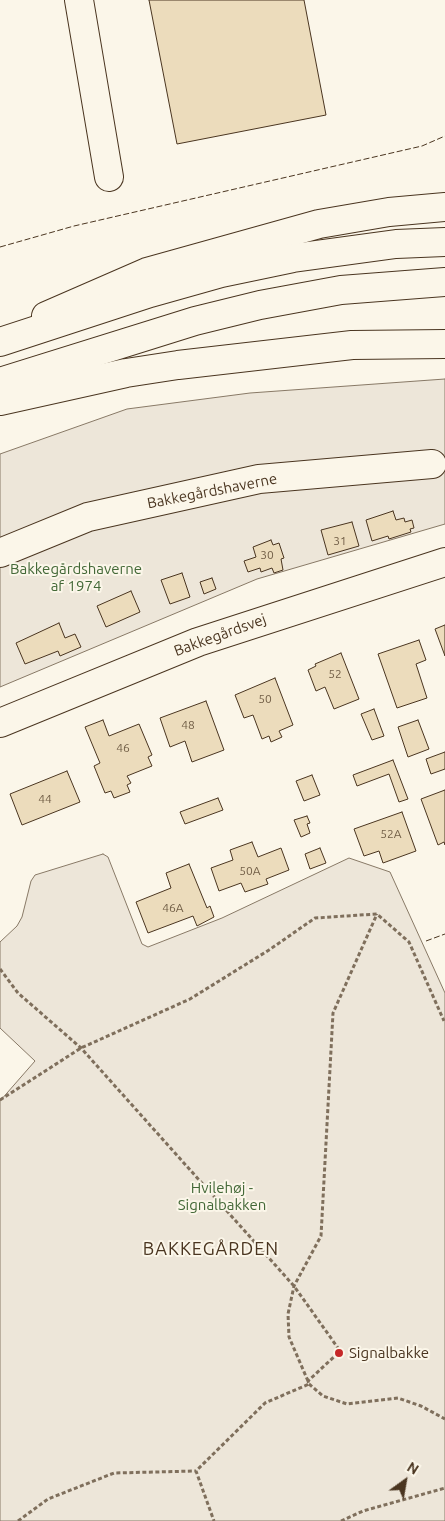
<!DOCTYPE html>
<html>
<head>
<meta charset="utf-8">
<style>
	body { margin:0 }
	#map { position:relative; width:445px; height:1521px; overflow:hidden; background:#fbf6e9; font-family:Ubuntu,sans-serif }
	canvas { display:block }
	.north { position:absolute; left:380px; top:1456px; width:50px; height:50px; -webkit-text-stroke:4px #fbf6e9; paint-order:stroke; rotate:32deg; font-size:14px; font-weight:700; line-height:20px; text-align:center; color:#4a3520 }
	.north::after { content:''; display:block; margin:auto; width:18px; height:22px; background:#4a3520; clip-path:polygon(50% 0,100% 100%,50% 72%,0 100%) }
</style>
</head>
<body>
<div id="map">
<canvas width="445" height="1521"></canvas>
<div class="north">N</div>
</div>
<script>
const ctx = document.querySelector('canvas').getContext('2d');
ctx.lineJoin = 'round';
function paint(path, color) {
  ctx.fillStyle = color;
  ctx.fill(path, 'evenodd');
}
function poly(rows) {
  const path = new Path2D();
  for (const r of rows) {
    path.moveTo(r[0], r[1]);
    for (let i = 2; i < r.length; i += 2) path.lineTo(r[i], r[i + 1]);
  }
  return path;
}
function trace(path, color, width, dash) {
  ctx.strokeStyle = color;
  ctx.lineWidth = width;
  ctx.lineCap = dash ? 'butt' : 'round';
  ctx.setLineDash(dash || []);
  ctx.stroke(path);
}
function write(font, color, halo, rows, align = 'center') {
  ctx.font = font + ' Ubuntu,sans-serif';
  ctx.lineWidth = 4;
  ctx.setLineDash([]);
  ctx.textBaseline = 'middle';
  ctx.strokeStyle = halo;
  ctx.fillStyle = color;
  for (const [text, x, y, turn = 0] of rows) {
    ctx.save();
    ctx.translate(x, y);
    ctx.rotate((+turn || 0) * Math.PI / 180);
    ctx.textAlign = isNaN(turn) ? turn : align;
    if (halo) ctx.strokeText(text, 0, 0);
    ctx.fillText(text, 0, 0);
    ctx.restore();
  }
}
const green = poly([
	[445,379,445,524,257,579,0,687,0,454,127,409,250,393,445,379],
	[103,854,108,857,142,944,148,947,222,918,349,858,390,872,445,993,445,1521,0,1521,0,1101,35,1061,0,1028,0,942,17,926,22,917,31,881,35,875,103,854]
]);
const building = poly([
	[149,0,304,0,326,115,177,144,149,0],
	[393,511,396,520,404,518,405,522,412,520,414,528,410,529,411,532,389,539,388,536,372,541,366,520,393,511],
	[352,522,359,546,328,555,321,530,352,522],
	[271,540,273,545,279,543,284,558,281,559,283,570,274,573,272,568,261,572,260,568,248,572,244,561,256,557,253,547,271,540],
	[182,573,190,597,170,604,161,580,182,573],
	[212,578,216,589,204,594,200,582,212,578],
	[131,591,140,612,106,627,97,606,131,591],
	[59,623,65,638,75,634,81,647,60,656,58,651,25,664,16,643,59,623],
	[445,625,445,656,435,629,445,625],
	[419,640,426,660,416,664,427,698,397,708,378,654,419,640],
	[341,653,359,699,334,709,325,687,316,691,308,670,316,666,315,664,341,653],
	[275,678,293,725,279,731,282,737,271,742,269,736,262,739,253,715,244,718,235,695,275,678],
	[206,701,224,750,192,762,185,741,170,747,160,718,206,701],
	[374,709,384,736,372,740,361,714,374,709],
	[103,720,109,736,139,724,152,755,148,757,152,766,127,776,131,783,127,785,130,792,114,798,111,791,105,793,94,766,100,763,85,727,103,720],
	[418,720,429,749,408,757,398,727,418,720],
	[445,752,445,769,431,774,426,759,445,752],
	[393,760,408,799,399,802,389,774,357,786,353,775,393,760],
	[67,771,80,802,22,825,10,794,67,771],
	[312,775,320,795,304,801,296,781,312,775],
	[445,790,445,845,444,842,438,845,421,799,445,790],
	[218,798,223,810,185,824,180,812,218,798],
	[402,812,416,851,383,863,379,851,364,856,354,829,402,812],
	[307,816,310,823,307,824,310,833,301,837,294,820,307,816],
	[252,842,258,857,281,848,289,870,266,879,268,884,245,892,241,883,219,891,211,868,233,860,230,850,252,842],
	[320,848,326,863,310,869,305,854,320,848],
	[189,864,207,908,210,906,214,917,197,926,193,916,148,933,136,902,171,888,166,873,189,864]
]);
const path = poly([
	[0,969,18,993,81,1048,294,1286,338,1348,337,1354,308,1381,309,1384,265,1403,196,1471,214,1521],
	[0,1100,81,1048,190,999,269,950,315,918,377,914,409,942,444,1021],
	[308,1381,289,1337,288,1314,294,1286,321,1236,333,1013,377,914],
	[309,1384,323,1396,347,1404,398,1398,421,1406,445,1419],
	[18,1521,48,1499,114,1473,196,1471],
	[341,1521,363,1511,445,1488]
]);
const minor = poly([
	[79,0,109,177],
	[46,316,147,272,319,224,389,212,445,207],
	[0,401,126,373,178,365,352,345,445,344],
	[0,553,88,517,259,479,432,464],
	[0,723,198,642,445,562]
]);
const highway = poly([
	[0,342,150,293,221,273,293,258,396,244,445,242],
	[0,382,195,321,260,305,341,290,445,282]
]);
const fence = poly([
	[0,247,74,226,422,146,445,136],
	[426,941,445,934]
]);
const markers = [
	[339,1353,5,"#c62828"]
];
const numberNames = [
	["31",340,541],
	["30",267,555],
	["52",335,674],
	["50",265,699],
	["48",188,725],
	["46",123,748],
	["44",45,799],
	["52A",391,834],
	["50A",250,871],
	["46A",173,908]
];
const streetNames = [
	["Bakkegårdshaverne",212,491,-11],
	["Bakkegårdsvej",220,635,-20]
];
const parkNames = [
	["Bakkegårdshaverne",76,569],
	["af 1974",76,586],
	["Hvilehøj -",222,1188],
	["Signalbakken",222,1205]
];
const poiNames = [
	["Signalbakke",349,1353]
];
const quarterNames = [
	["BAKKEGÅRDEN",211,1249]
];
paint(green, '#ede6d9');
trace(green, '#887966', 1);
paint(building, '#ecdcbc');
trace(building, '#4a3520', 1);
trace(minor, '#4a3520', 30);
trace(highway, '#4a3520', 30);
trace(path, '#7f6f5c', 3, [4, 2.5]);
trace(minor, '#fbf6e9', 28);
trace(highway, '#fbf6e9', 28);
trace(fence, '#4a3520', 1, [6, 2.5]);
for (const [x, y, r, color] of markers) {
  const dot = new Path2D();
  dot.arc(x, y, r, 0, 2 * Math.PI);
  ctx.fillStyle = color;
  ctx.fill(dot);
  trace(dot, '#fbf6e9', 2);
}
write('12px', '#725f47', null, numberNames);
write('15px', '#4a3520', '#fbf6e9', streetNames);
write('15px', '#436837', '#fbf6e9', parkNames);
write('15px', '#4a3520', '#fbf6e9', poiNames, 'left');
ctx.letterSpacing = '1px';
write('18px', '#4a3520', '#fbf6e9', quarterNames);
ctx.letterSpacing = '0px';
</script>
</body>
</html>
